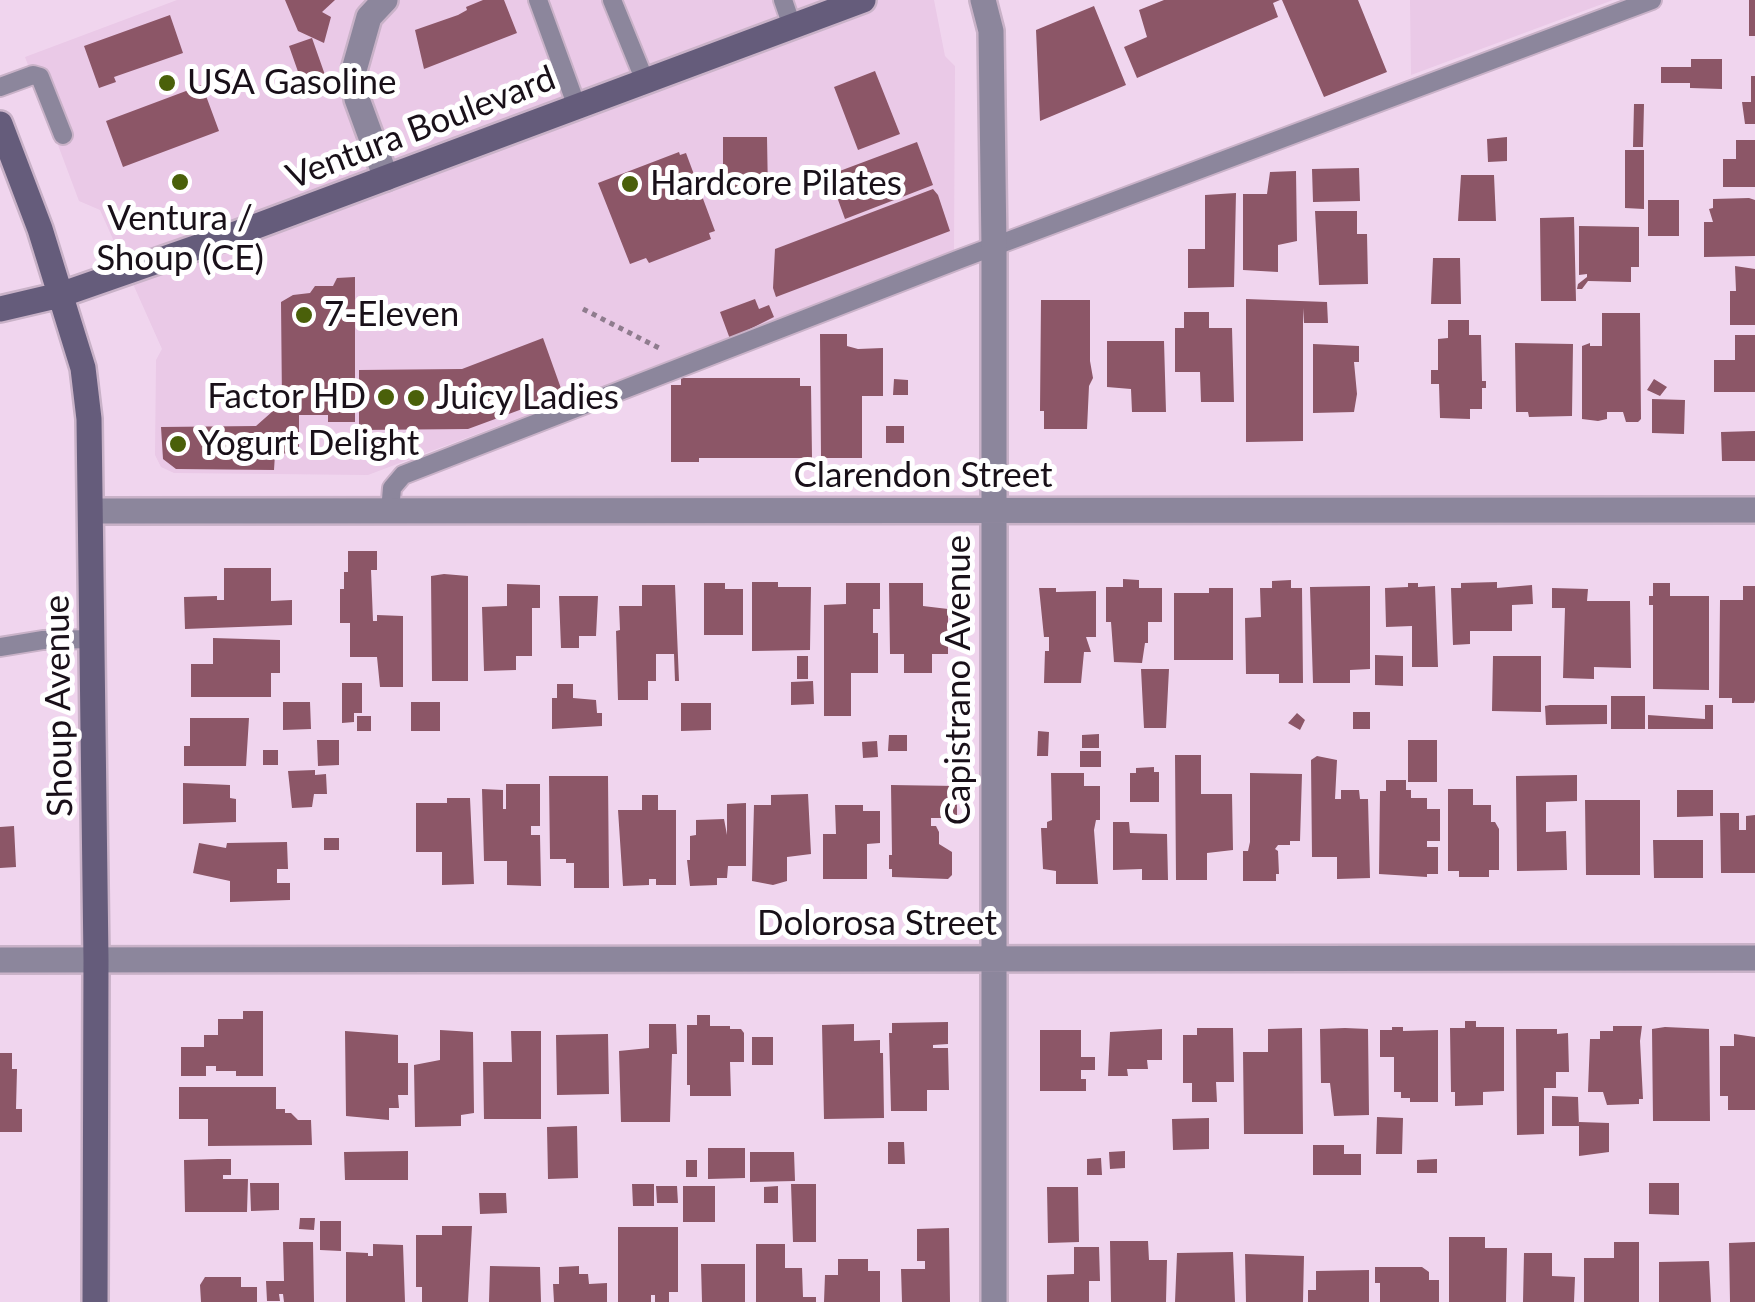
<!DOCTYPE html>
<html>
<head>
<meta charset="utf-8">
<style>
	body { margin:0 }
	canvas { display:block; background:#f0d5ee }
</style>
</head>
<body>
<canvas width="1755" height="1302"></canvas>
<script>
const ctx = document.querySelector('canvas').getContext('2d');
ctx.lineJoin = 'round';
function paint(path, color) {
  ctx.fillStyle = color;
  ctx.fill(path, 'evenodd');
}
function poly(rows) {
  const path = new Path2D();
  for (const r of rows) {
    path.moveTo(r[0], r[1]);
    for (let i = 2; i < r.length; i += 2) path.lineTo(r[i], r[i + 1]);
  }
  return path;
}
function trace(path, color, width, dash) {
  ctx.strokeStyle = color;
  ctx.lineWidth = width;
  ctx.lineCap = dash ? 'butt' : 'round';
  ctx.setLineDash(dash || []);
  ctx.stroke(path);
}
function write(font, color, halo, rows, align = 'center') {
  ctx.font = font + ' Lato,sans-serif';
  ctx.lineWidth = 10;
  ctx.setLineDash([]);
  ctx.textBaseline = 'middle';
  ctx.strokeStyle = halo;
  ctx.fillStyle = color;
  for (const [text, x, y, turn = 0] of rows) {
    ctx.save();
    ctx.translate(x, y);
    ctx.rotate((+turn || 0) * Math.PI / 180);
    ctx.textAlign = isNaN(turn) ? turn : align;
    if (halo) ctx.strokeText(text, 0, 0);
    ctx.fillText(text, 0, 0);
    ctx.restore();
  }
}
const built = poly([
	[177,0,934,0,945,56,955,66,954,254,368,475,174,473,161,467,155,455,156,360,162,349,100,210,79,201,25,57],
	[1410,0,1613,0,1411,75]
]);
const building = poly([
	[285,0,335,0,322,12,331,17,324,43,298,31],
	[483,0,504,0,517,33,424,69,415,30,458,15,467,10,466,7],
	[1164,0,1280,0,1273,3,1278,17,1137,78,1124,47,1147,37,1139,10],
	[1282,0,1358,0,1387,72,1324,97],
	[1749,0,1755,0,1755,36,1749,36],
	[1094,6,1126,85,1040,121,1036,30],
	[170,15,183,53,114,77,116,82,99,88,84,46],
	[312,38,325,75,302,83,289,46],
	[1691,59,1722,59,1722,89,1690,88,1690,83,1661,83,1661,67,1691,67],
	[875,71,900,134,858,150,834,87],
	[1751,76,1755,76,1755,124,1745,124,1742,102,1751,102],
	[202,85,219,131,123,167,106,121],
	[1634,104,1644,104,1643,147,1633,147],
	[723,137,767,137,768,195,723,195],
	[1507,137,1507,161,1488,162,1487,139],
	[1736,140,1755,140,1755,187,1723,187,1723,159,1736,159],
	[917,142,933,185,845,219,829,175],
	[1625,150,1644,150,1644,209,1625,208],
	[679,152,680,155,686,153,715,231,709,233,711,239,649,263,646,258,630,264,598,183],
	[1359,168,1360,201,1313,202,1312,169],
	[1296,171,1297,241,1278,245,1278,272,1243,270,1243,194,1267,194,1270,172],
	[1461,175,1494,175,1496,221,1458,221],
	[933,189,938,195,950,231,776,297,773,288,775,249],
	[1236,193,1234,287,1188,288,1188,249,1205,249,1205,195],
	[1749,198,1755,200,1755,256,1704,257,1704,222,1713,222,1709,209,1713,208,1713,199],
	[1648,200,1679,200,1679,236,1648,236],
	[1315,211,1357,211,1357,234,1367,234,1368,284,1319,285],
	[1574,217,1576,301,1541,301,1540,218],
	[1579,226,1639,227,1639,267,1631,267,1631,282,1588,281,1582,289,1577,289,1578,284,1587,277,1587,274,1579,275],
	[1433,258,1460,258,1461,304,1431,304],
	[1735,266,1755,269,1755,325,1730,325,1730,291,1736,291],
	[355,277,355,422,328,422,328,415,299,415,299,453,275,454,274,470,176,469,163,459,161,427,256,426,282,403,281,302,293,295,310,293,315,286,333,286,337,278],
	[755,299,759,309,769,305,774,317,730,339,720,312],
	[1246,299,1327,302,1328,323,1304,323,1303,308,1303,441,1246,442],
	[1041,300,1090,300,1090,361,1093,378,1089,386,1087,429,1044,429,1044,411,1040,411],
	[1184,312,1209,312,1209,328,1232,328,1234,402,1201,402,1200,372,1175,372,1175,328,1184,328],
	[1602,313,1640,313,1641,419,1638,422,1626,422,1623,412,1607,412,1607,419,1598,421,1582,419,1582,346,1590,343,1590,346,1602,346],
	[1448,320,1469,320,1469,335,1481,335,1482,381,1486,381,1486,388,1482,388,1482,409,1470,409,1470,419,1440,418,1439,384,1431,384,1431,370,1438,370,1438,339,1448,338],
	[820,334,847,334,847,346,858,349,883,348,883,396,862,396,862,458,821,458],
	[1735,335,1755,335,1755,392,1714,392,1714,360,1735,360],
	[543,338,563,394,468,429,359,430,359,370,462,369],
	[1107,341,1164,341,1166,412,1132,412,1131,389,1107,387],
	[1515,343,1573,344,1572,416,1529,417,1528,412,1516,412],
	[1313,344,1359,346,1359,362,1354,362,1357,394,1354,412,1313,413],
	[681,378,800,378,800,386,811,386,812,458,699,458,699,462,671,462,671,385,681,385],
	[894,379,908,380,908,395,893,395],
	[1654,379,1667,387,1660,396,1647,390],
	[1652,399,1685,400,1684,434,1652,433],
	[886,426,904,426,904,443,886,443],
	[1755,431,1755,461,1722,461,1721,432],
	[348,551,377,551,377,570,371,570,373,621,377,621,377,615,403,616,403,687,380,687,377,657,350,657,350,623,340,623,340,589,344,589,344,572,348,572],
	[224,568,271,568,271,601,292,600,292,625,185,629,184,597,217,596,217,600,224,600],
	[444,574,468,576,468,681,432,681,431,576],
	[1123,579,1139,580,1139,588,1162,588,1162,622,1148,622,1148,643,1145,643,1142,663,1114,662,1111,622,1106,622,1106,587,1123,587],
	[1291,580,1291,588,1302,588,1303,683,1279,683,1279,674,1246,674,1245,618,1261,617,1260,588,1272,588,1272,581],
	[752,582,778,582,778,587,811,587,810,650,752,651],
	[1497,582,1497,588,1532,585,1533,604,1512,605,1512,631,1470,631,1470,644,1453,645,1451,588,1461,588,1461,583],
	[704,583,725,583,725,589,743,589,743,635,704,635],
	[846,583,880,583,880,609,873,609,873,633,878,633,878,673,851,673,851,716,824,716,824,605,846,604],
	[889,583,923,583,923,606,948,609,948,654,932,654,932,673,904,673,904,654,890,654],
	[1408,583,1418,583,1418,587,1435,586,1438,667,1412,667,1412,626,1386,627,1385,588,1408,587],
	[1653,583,1670,583,1670,596,1709,596,1709,690,1653,689,1653,605,1649,605,1649,596,1653,596],
	[507,584,540,585,540,608,532,608,532,656,516,656,516,670,484,671,482,607,507,606],
	[642,585,675,585,679,681,675,681,674,654,656,654,656,681,648,681,648,700,618,700,616,631,620,630,619,606,642,606],
	[1370,586,1370,669,1350,670,1350,683,1313,683,1310,587],
	[1743,586,1755,586,1755,700,1754,703,1732,703,1732,698,1719,698,1720,600,1743,600],
	[1039,588,1056,588,1056,592,1096,591,1096,637,1086,637,1091,652,1084,652,1081,683,1044,683,1045,651,1049,651,1049,637,1044,637],
	[1209,588,1233,588,1233,660,1174,660,1174,593,1209,593],
	[1552,588,1588,589,1587,601,1630,601,1631,668,1594,667,1594,679,1563,678,1565,608,1552,608],
	[559,596,598,596,596,636,579,636,579,648,561,648],
	[213,638,280,640,280,673,271,673,271,697,191,697,191,664,213,664],
	[1375,655,1403,656,1403,686,1375,685],
	[797,656,808,656,808,679,797,679],
	[1493,656,1541,656,1541,712,1492,711],
	[1141,669,1169,669,1166,728,1144,728],
	[813,681,814,704,791,705,791,682],
	[342,683,362,683,362,713,354,713,354,722,342,723],
	[557,684,573,684,573,698,596,700,597,713,602,713,602,726,552,729,552,698,557,698],
	[1611,696,1645,696,1645,729,1611,729],
	[283,702,310,702,311,729,283,730],
	[411,702,440,702,440,731,411,731],
	[681,703,711,703,711,730,681,731],
	[1550,705,1607,705,1607,724,1546,725,1545,706],
	[1705,705,1713,705,1713,729,1648,729,1648,715,1705,719],
	[1353,712,1370,712,1370,729,1353,729],
	[1297,713,1305,720,1300,730,1288,723],
	[357,716,371,716,371,731,357,731],
	[190,718,249,718,246,766,184,766,184,746,190,746],
	[1038,731,1049,732,1048,756,1037,756],
	[1099,734,1099,748,1082,748,1082,735],
	[889,735,907,735,907,751,888,751],
	[317,740,339,740,339,765,318,766],
	[1408,740,1437,740,1437,782,1408,782],
	[877,741,878,757,863,758,862,742],
	[263,750,278,750,278,765,263,765],
	[1080,751,1101,751,1101,767,1080,767],
	[1175,755,1201,755,1201,794,1232,794,1233,850,1207,853,1207,880,1176,880],
	[1317,756,1337,760,1335,799,1341,799,1341,790,1359,790,1360,799,1368,799,1370,878,1337,879,1337,857,1312,857,1311,760],
	[1154,767,1154,772,1159,772,1159,802,1130,802,1130,773,1136,773,1136,768],
	[315,770,315,775,326,774,327,794,314,794,312,807,292,808,288,771],
	[1051,773,1084,773,1084,786,1100,786,1100,820,1096,820,1094,830,1098,884,1056,884,1056,871,1043,869,1041,828,1047,828,1047,822,1052,820],
	[1250,773,1302,774,1300,841,1290,841,1290,845,1278,845,1275,849,1278,851,1279,874,1276,874,1276,881,1243,881,1243,851,1248,851,1250,842],
	[1577,775,1577,801,1546,802,1546,832,1566,831,1567,870,1517,871,1516,776],
	[549,776,608,776,609,888,574,888,574,863,566,863,566,859,550,859],
	[1386,780,1406,780,1406,790,1411,790,1411,798,1427,798,1427,809,1440,809,1440,841,1427,841,1427,847,1438,847,1438,874,1427,874,1427,877,1379,874,1380,791,1386,791],
	[183,783,230,785,230,798,236,799,236,822,183,824],
	[506,784,540,784,540,826,531,826,531,835,540,835,541,886,507,885,507,861,484,861,482,789,503,790,503,809,506,809],
	[891,785,957,786,957,818,931,818,931,826,936,826,939,832,939,844,952,852,952,875,948,879,892,877,892,869,889,869,889,855,892,855],
	[1448,789,1473,789,1473,805,1491,805,1491,822,1495,822,1499,829,1499,870,1489,870,1489,877,1459,877,1459,871,1448,871],
	[1677,790,1713,790,1713,816,1677,817],
	[808,794,811,854,787,857,787,881,773,885,752,881,754,805,771,805,771,795],
	[642,795,658,795,658,810,676,810,676,885,656,885,656,879,649,879,649,885,623,886,618,810,642,810],
	[447,798,470,798,474,884,442,885,442,852,416,852,416,803,447,803],
	[1585,800,1640,800,1640,875,1586,875],
	[746,803,746,866,728,866,727,878,717,878,717,885,690,886,687,860,690,860,690,836,696,835,696,820,724,819,727,835,727,804],
	[835,805,863,805,863,811,880,811,880,843,867,844,867,879,823,879,823,834,836,834],
	[1720,813,1739,813,1739,830,1746,830,1746,816,1755,815,1755,873,1721,873],
	[1113,822,1129,822,1130,833,1167,834,1168,880,1142,880,1142,869,1113,870],
	[14,826,16,867,0,868,0,827],
	[324,838,339,838,339,850,324,850],
	[1653,840,1703,840,1703,878,1654,878],
	[287,842,288,869,277,869,277,883,290,883,290,900,230,902,230,881,193,873,199,843,226,848,227,843],
	[243,1011,263,1011,263,1076,236,1076,236,1071,216,1071,216,1066,206,1066,206,1076,181,1076,181,1047,204,1047,204,1035,218,1035,218,1019,243,1019],
	[697,1015,710,1015,710,1026,730,1026,730,1029,741,1029,744,1033,744,1062,730,1062,731,1096,690,1096,690,1085,687,1085,687,1025,697,1025],
	[1465,1021,1476,1021,1476,1027,1504,1027,1504,1091,1483,1092,1483,1105,1455,1106,1455,1092,1451,1092,1450,1028,1465,1028],
	[948,1022,948,1044,933,1045,933,1048,948,1048,949,1090,927,1090,927,1111,891,1111,889,1033,892,1033,892,1023],
	[649,1024,676,1024,677,1054,672,1054,670,1122,621,1122,619,1051,649,1048],
	[854,1024,854,1041,880,1040,880,1053,883,1053,884,1118,824,1119,822,1025],
	[1613,1026,1642,1026,1640,1041,1643,1099,1639,1099,1639,1104,1607,1105,1603,1092,1588,1092,1590,1039,1600,1039,1600,1031,1613,1031],
	[1392,1027,1403,1027,1403,1031,1438,1030,1438,1102,1410,1102,1410,1098,1401,1098,1401,1092,1394,1092,1394,1057,1380,1057,1380,1030,1392,1030],
	[1665,1027,1709,1029,1710,1121,1653,1121,1652,1029],
	[1197,1028,1233,1028,1234,1082,1216,1082,1217,1102,1192,1102,1192,1083,1183,1083,1183,1035,1197,1035],
	[1302,1028,1303,1134,1244,1134,1243,1052,1268,1052,1268,1029],
	[1345,1028,1368,1029,1369,1115,1334,1116,1330,1083,1321,1083,1320,1029],
	[1162,1029,1162,1060,1147,1060,1148,1069,1127,1069,1128,1076,1108,1076,1110,1032],
	[1516,1029,1557,1029,1557,1034,1568,1033,1569,1072,1556,1072,1556,1088,1544,1088,1544,1134,1517,1135],
	[440,1030,473,1032,474,1113,461,1115,461,1126,415,1127,414,1065,440,1060],
	[1040,1030,1081,1030,1081,1057,1095,1057,1095,1070,1081,1070,1081,1079,1086,1079,1086,1091,1040,1091],
	[345,1031,398,1035,398,1063,408,1063,408,1095,398,1095,399,1108,389,1108,389,1120,346,1116],
	[511,1031,541,1031,541,1119,484,1119,483,1062,512,1062],
	[608,1034,609,1094,557,1095,556,1035],
	[1734,1034,1755,1037,1755,1110,1728,1110,1728,1096,1720,1096,1720,1046,1734,1046],
	[752,1037,773,1037,773,1065,752,1065],
	[0,1053,12,1053,12,1069,17,1069,16,1109,22,1109,22,1132,0,1132],
	[179,1087,276,1087,276,1109,285,1109,285,1113,291,1113,298,1120,311,1120,312,1145,208,1146,208,1119,179,1119],
	[1552,1096,1578,1097,1579,1126,1552,1126],
	[1377,1117,1403,1118,1402,1154,1376,1154],
	[1209,1118,1209,1149,1173,1150,1172,1119],
	[1579,1122,1609,1123,1609,1152,1579,1156],
	[577,1126,578,1178,548,1179,547,1127],
	[888,1142,904,1142,905,1164,888,1164],
	[1313,1145,1344,1145,1344,1154,1361,1154,1361,1175,1313,1175],
	[708,1148,745,1148,745,1178,708,1179],
	[408,1151,408,1180,345,1180,344,1152],
	[1125,1151,1125,1168,1110,1169,1109,1152],
	[750,1152,794,1152,795,1181,750,1182],
	[1101,1158,1102,1175,1087,1175,1087,1159],
	[218,1159,231,1159,231,1175,223,1175,223,1179,248,1179,247,1212,185,1212,184,1160],
	[1437,1159,1437,1173,1417,1173,1417,1160],
	[686,1160,697,1160,697,1177,686,1177],
	[250,1183,279,1183,279,1210,251,1211],
	[1649,1183,1679,1183,1679,1215,1649,1214],
	[632,1184,654,1184,654,1206,633,1206],
	[791,1184,816,1184,816,1242,793,1242],
	[656,1186,677,1186,678,1203,657,1203],
	[683,1186,715,1186,715,1222,683,1222],
	[778,1186,778,1203,764,1203,764,1187],
	[1047,1187,1078,1187,1079,1242,1048,1243],
	[479,1193,506,1193,507,1213,480,1214],
	[300,1218,315,1218,314,1230,299,1229],
	[320,1221,341,1221,341,1251,320,1250],
	[442,1226,472,1226,468,1302,422,1302,422,1287,416,1287,416,1235,442,1235],
	[618,1227,678,1227,678,1292,669,1292,669,1302,655,1302,655,1295,651,1295,651,1302,618,1302],
	[949,1228,950,1302,902,1302,901,1269,925,1269,925,1261,917,1261,917,1229],
	[1449,1237,1485,1237,1485,1248,1507,1248,1506,1302,1449,1302],
	[1110,1241,1148,1241,1149,1260,1167,1260,1166,1302,1111,1302],
	[283,1242,313,1242,314,1302,284,1302,283,1294,279,1294,280,1301,267,1301,266,1281,284,1281],
	[1614,1242,1639,1242,1639,1302,1584,1302,1584,1258,1614,1258],
	[1755,1242,1755,1302,1730,1302,1729,1243],
	[373,1244,403,1245,405,1302,346,1302,346,1252,368,1253,368,1256,373,1256],
	[756,1244,785,1244,785,1268,802,1268,803,1297,816,1297,816,1302,756,1302],
	[1074,1247,1099,1247,1100,1281,1089,1281,1089,1302,1047,1302,1047,1275,1074,1274],
	[1233,1252,1235,1302,1175,1302,1177,1253],
	[1524,1253,1552,1253,1552,1276,1575,1277,1574,1302,1523,1302],
	[1245,1254,1304,1256,1303,1302,1246,1302],
	[838,1259,868,1259,868,1271,880,1271,880,1302,824,1302,825,1275,838,1275],
	[1709,1261,1711,1302,1659,1302,1659,1262],
	[701,1264,745,1264,745,1302,702,1302],
	[490,1266,540,1267,541,1302,489,1302],
	[579,1266,579,1274,588,1274,589,1284,607,1283,607,1302,554,1302,553,1284,559,1284,559,1267],
	[1375,1267,1422,1267,1429,1272,1429,1280,1439,1280,1439,1302,1380,1302,1380,1283,1375,1283],
	[1369,1270,1369,1302,1308,1302,1308,1290,1316,1290,1316,1271],
	[205,1277,241,1277,241,1287,257,1287,257,1302,201,1302,200,1285]
]);
const path = poly([
	[583,309,661,349]
]);
const service = poly([
	[538,0,577,107],
	[612,0,645,81],
	[783,0,792,26],
	[0,87,33,75,40,77,63,135],
	[390,511,392,488,403,475,960,259,1652,0],
	[0,647,43,640,93,639]
]);
const minor = poly([
	[385,0,369,17,354,70,357,99,386,178],
	[983,0,991,31,994,247,994,1302],
	[92,511,1755,510],
	[0,960,1755,958]
]);
const secondary = poly([
	[0,124,40,229,83,368,89,419,96,960,95,1302],
	[0,309,60,295,238,233,863,0]
]);
const markers = [
	[167,83,10,"#4a600a"],
	[180,182,10,"#4a600a"],
	[630,184,10,"#4a600a"],
	[304,315,10,"#4a600a"],
	[386,397,10,"#4a600a"],
	[416,398,10,"#4a600a"],
	[178,444,10,"#4a600a"]
];
const poiNames = [
	["USA Gasoline",187,83],
	["Hardcore Pilates",650,184],
	["Ventura /",180,219,"center"],
	["Shoup (CE)",180,259,"center"],
	["7-Eleven",324,315],
	["Factor HD",366,397,"right"],
	["Juicy Ladies",436,398],
	["Yogurt Delight",198,444]
];
const streetNames = [
	["Ventura Boulevard",421,128,-21],
	["Clarendon Street",923,476],
	["Capistrano Avenue",959,680,-90],
	["Shoup Avenue",59,706,-91],
	["Dolorosa Street",877,924]
];
paint(built, '#eac9e7');
paint(building, '#8c5667');
trace(service, '#c9b2c8', 22);
trace(minor, '#c9b2c8', 30);
trace(secondary, '#c9b2c8', 30);
trace(path, '#8f7c8e', 5, [5, 5]);
trace(service, '#8c869c', 18);
trace(minor, '#8c869c', 25);
trace(secondary, '#655c7b', 25);
for (const [x, y, r, color] of markers) {
  const dot = new Path2D();
  dot.arc(x, y, r, 0, 2 * Math.PI);
  ctx.fillStyle = color;
  ctx.fill(dot);
  trace(dot, '#fff', 4);
}
write('35px', '#191019', '#fff', poiNames, 'left');
write('35px', '#191019', '#fff', streetNames);
</script>
</body>
</html>
